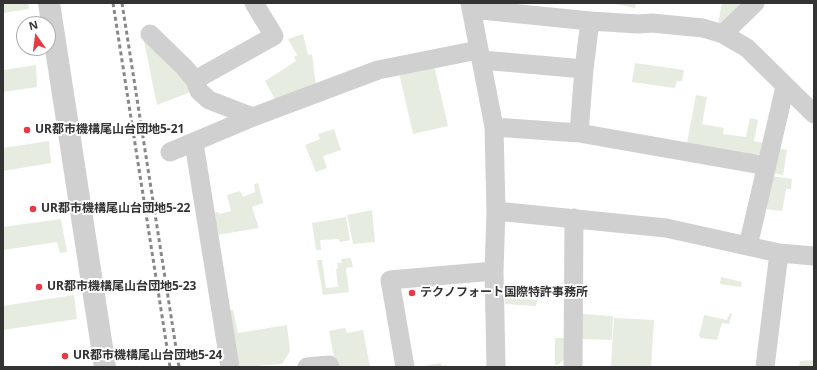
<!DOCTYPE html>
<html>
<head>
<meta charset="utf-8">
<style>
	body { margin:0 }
	#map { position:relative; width:817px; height:370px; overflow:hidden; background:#fff; font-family:"Noto Sans",sans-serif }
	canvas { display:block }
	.frame { position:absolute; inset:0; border:4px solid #333; pointer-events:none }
	.north { position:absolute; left:16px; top:16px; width:40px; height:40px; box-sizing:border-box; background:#fff; border:1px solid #adadad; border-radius:50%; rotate:346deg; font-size:11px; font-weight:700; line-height:16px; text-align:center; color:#333 }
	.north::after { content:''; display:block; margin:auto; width:14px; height:18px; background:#e63946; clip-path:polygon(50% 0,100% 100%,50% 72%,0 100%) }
</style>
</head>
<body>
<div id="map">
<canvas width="817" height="370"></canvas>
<div class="frame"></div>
<div class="north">N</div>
</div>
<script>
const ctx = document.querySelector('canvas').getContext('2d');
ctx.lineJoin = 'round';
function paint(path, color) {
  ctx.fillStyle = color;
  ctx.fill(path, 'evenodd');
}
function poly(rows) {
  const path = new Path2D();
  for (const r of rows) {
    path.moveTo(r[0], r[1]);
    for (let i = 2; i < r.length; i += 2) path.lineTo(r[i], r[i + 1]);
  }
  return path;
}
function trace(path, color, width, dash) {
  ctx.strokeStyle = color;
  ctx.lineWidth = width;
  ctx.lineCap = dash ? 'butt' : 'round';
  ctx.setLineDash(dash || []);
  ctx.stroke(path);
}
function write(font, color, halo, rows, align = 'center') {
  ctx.font = font + ' "Noto Sans","Noto Sans JP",sans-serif';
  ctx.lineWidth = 4;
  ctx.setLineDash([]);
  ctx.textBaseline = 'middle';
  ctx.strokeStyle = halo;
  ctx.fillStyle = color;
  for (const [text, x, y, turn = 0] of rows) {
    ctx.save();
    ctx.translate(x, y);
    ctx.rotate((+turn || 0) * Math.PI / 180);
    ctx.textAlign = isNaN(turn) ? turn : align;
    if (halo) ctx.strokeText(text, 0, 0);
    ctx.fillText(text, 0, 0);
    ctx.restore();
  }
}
const green = poly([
	[3,3,28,3,29,9,3,13],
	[610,3,636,3,635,8],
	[722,3,745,3,724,25,718,24],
	[303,34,308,55,312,54,316,87,277,103,265,81,296,61,294,57,297,55,288,39],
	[143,36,193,91,157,105],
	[635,63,684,70,682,81,677,81,675,88,632,82],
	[36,65,37,87,3,92,3,70],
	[434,65,448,126,413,134,399,73],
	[696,95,707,97,702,124,724,128,723,134,746,137,750,118,758,120,754,141,763,143,761,154,755,155,687,143],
	[334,129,341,150,323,156,327,168,316,172,305,145,320,139,318,134],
	[49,141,51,163,3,171,3,148],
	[778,148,787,150,783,175,773,173],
	[772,176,792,179,791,189,786,189,782,211,766,209],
	[258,183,263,203,252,207,259,228,217,235,213,213,218,212,219,214,231,211,227,195,240,191,243,197,255,192,254,184],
	[372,210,375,242,353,244,347,215],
	[346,217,350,240,340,242,339,239,320,240,321,250,316,250,312,223],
	[61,219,67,252,60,253,57,242,3,250,3,227],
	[351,258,353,267,346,268,349,292,323,295,317,260,322,260,326,288,338,287,336,269,338,269,337,263,342,263,341,259],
	[721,277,742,282,741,287,720,284],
	[74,295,77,319,3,330,3,306],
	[505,298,537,300,536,306,505,304],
	[225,310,233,310,238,333,287,325,290,351,282,364,241,367,234,359],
	[730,313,732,314,729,324,722,323,717,340,701,338,699,336,704,315,727,320],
	[582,314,613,316,612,340,581,339],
	[614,318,654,320,651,367,611,367],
	[345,328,347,333,363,330,370,367,336,367,329,331],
	[555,338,566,338,566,357,558,365,555,365],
	[814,360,814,367,799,366,800,361],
	[441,363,442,366,447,365,447,367,418,367]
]);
const minor = poly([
	[470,3,494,127,496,211,494,271,496,367],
	[471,9,590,21,638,24,652,23,703,28,723,34,747,48,814,114],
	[150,34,184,67,195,80,199,91,209,100,253,117],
	[723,34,755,3],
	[482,60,584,69,579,133],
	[584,69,590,21],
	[195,80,274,36,254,3],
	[494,127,579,133,767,166],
	[194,143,230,367],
	[170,152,253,117,378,70,478,50],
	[496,211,666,228,779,253,814,256],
	[748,246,785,87],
	[307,367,329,365,330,367],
	[405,367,390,280,494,271],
	[573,367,574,218],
	[765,367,779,253]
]);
const tertiary = poly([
	[49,3,105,367]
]);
const rail = poly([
	[113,3,170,367],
	[122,3,179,367]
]);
const markers = [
	[27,130,4,"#e63946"],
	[33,209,4,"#e63946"],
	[39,287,4,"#e63946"],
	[412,293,4,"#e63946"],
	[65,356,4,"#e63946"]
];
const poiNames = [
	["UR都市機構尾山台団地5-21",35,130],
	["UR都市機構尾山台団地5-22",41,209],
	["UR都市機構尾山台団地5-23",47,287],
	["テクノフォート国際特許事務所",420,293],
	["UR都市機構尾山台団地5-24",73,356]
];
paint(green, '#e6ecdf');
trace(minor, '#d0d0d0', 19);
trace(tertiary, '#d0d0d0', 22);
trace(rail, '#888', 3, [4, 3]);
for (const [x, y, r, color] of markers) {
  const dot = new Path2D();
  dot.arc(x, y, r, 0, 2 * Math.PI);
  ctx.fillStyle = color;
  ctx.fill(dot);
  trace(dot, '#fff', 1.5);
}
write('bold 12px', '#333', '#fff', poiNames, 'left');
</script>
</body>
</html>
